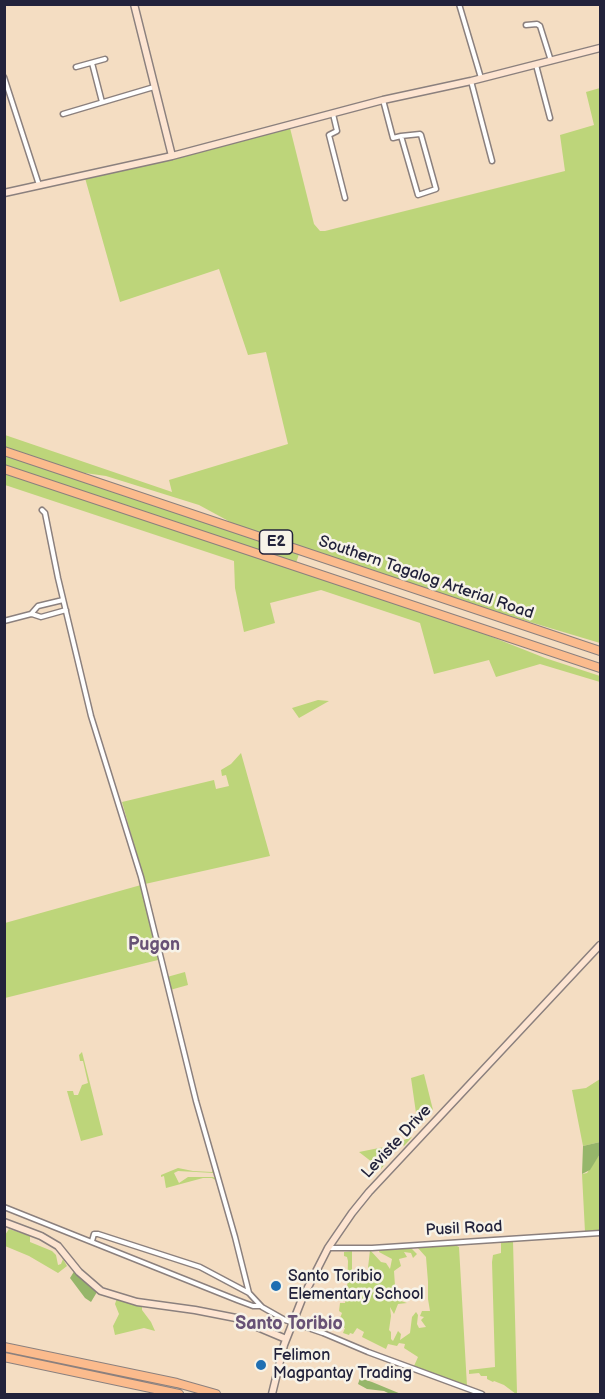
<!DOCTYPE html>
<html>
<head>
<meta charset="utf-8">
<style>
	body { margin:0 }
	#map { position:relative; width:605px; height:1399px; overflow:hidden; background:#f4ddc2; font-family:"Balsamiq Sans",sans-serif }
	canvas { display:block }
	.frame { position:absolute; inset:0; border:6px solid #22223b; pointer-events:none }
</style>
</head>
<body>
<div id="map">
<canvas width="605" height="1399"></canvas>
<div class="frame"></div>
</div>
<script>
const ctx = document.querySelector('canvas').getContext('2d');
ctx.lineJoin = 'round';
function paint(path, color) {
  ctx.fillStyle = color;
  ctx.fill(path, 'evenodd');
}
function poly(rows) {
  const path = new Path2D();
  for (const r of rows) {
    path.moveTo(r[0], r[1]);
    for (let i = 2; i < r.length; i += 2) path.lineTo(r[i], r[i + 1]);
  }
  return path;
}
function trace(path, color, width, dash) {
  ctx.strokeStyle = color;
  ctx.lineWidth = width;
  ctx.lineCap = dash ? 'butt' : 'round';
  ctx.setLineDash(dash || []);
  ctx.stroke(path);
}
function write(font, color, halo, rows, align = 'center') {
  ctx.font = font + ' "Balsamiq Sans",sans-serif';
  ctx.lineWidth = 5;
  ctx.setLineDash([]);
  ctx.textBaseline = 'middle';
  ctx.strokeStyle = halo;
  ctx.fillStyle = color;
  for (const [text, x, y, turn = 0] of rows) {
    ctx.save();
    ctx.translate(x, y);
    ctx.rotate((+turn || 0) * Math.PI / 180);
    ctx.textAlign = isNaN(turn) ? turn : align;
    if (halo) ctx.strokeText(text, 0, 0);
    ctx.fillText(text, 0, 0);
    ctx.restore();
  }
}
const green = poly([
	[600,88,600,643,503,614,234,524,199,505,106,476,78,472,5,447,5,435,172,492,169,480,288,444,266,352,248,355,219,269,120,302,85,178,290,128,314,224,320,231,325,231,565,171,560,135,594,125,586,92],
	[5,454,299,554,296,563,5,465],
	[5,473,472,629,545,658,600,676,600,682,540,664,496,677,489,660,434,674,420,623,321,590,270,603,275,623,244,632,235,588,234,561,5,485],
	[318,700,329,701,299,718,292,708],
	[241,753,270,856,145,884,122,802,214,780,216,789,229,786,226,775,222,776,221,770,231,764],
	[141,885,158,960,5,998,5,923],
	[185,972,188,985,170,990,167,977],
	[82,1052,103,1135,81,1141,67,1091,73,1091,74,1095,78,1095,82,1085,88,1083,83,1061,80,1061,79,1055],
	[424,1074,433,1110,418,1127,411,1078],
	[600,1079,600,1142,583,1146,572,1090,586,1088],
	[412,1137,404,1146,400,1142,389,1153,388,1156,385,1154,381,1156,379,1161,385,1164,381,1169,359,1152,394,1145,401,1141],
	[600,1154,600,1231,585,1232,582,1174,587,1173],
	[178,1168,193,1171,212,1172,213,1170,214,1173,178,1171,174,1173,179,1183,188,1177,213,1177,215,1178,216,1180,217,1181,212,1178,203,1178,166,1188,164,1176,161,1177,161,1175],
	[9,1229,30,1236,30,1242,52,1251,56,1255,58,1265,61,1264,63,1259,67,1266,58,1273,29,1256,5,1246,6,1240,5,1235],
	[501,1241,513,1241,517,1393,522,1394,516,1394,504,1385,494,1381,493,1382,487,1379,487,1376,481,1376,479,1373,469,1374,469,1370,495,1367,492,1262,493,1255,501,1253],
	[453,1244,459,1247,467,1386,414,1366,418,1357,404,1348,405,1344,399,1343,397,1346,388,1344,386,1349,362,1337,364,1332,357,1328,353,1334,350,1333,349,1335,343,1333,345,1328,337,1326,342,1313,339,1311,340,1303,345,1303,347,1293,348,1261,347,1257,344,1256,344,1252,352,1251,352,1276,367,1277,370,1250,381,1262,386,1263,390,1269,392,1259,379,1252,379,1249,408,1247,412,1249,417,1254,413,1258,411,1253,404,1252,407,1257,399,1259,401,1266,394,1271,395,1286,390,1297,395,1297,398,1300,407,1303,398,1304,394,1314,390,1307,391,1316,389,1330,391,1332,391,1339,393,1341,398,1331,401,1334,400,1340,410,1333,412,1317,416,1312,418,1315,417,1324,419,1328,426,1327,421,1320,424,1317,420,1316,422,1311,430,1311,428,1299,428,1282,426,1257,417,1247],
	[117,1298,142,1305,142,1310,151,1322,155,1331,144,1328,115,1335,113,1326,119,1314,115,1304]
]);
const forest = poly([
	[600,1142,600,1154,590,1170,582,1174,583,1146],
	[75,1270,97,1292,91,1302,85,1298,70,1278],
	[360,1378,372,1382,401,1394,390,1394,384,1391,367,1389,358,1384]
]);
const street = poly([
	[459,4,481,78],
	[526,25,537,24,540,26,551,61],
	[92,63,102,102],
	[536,65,550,118],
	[76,67,105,59],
	[4,77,39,185],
	[471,81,492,161],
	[383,100,393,138,401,136,420,134,421,135,436,189,418,195,401,136],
	[63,114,154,87],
	[333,114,337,131,329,135,345,198],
	[42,510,45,513,58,578,91,716,141,877,196,1101,235,1237,249,1293],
	[32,614,41,617,66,610],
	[4,621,31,614,38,606,63,600],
	[4,1207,237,1300,253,1306,260,1306],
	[92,1241,94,1234,98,1234,200,1267,249,1293,262,1307,285,1320,323,1333,368,1352,482,1394],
	[329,1248,372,1248,600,1233]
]);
const secondary = poly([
	[134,4,172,156],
	[4,193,172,156,383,100,471,81,600,48],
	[4,1222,41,1236,58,1246,79,1272,101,1291,137,1302,195,1310,236,1318,286,1339],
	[272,1394,284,1345,302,1299,328,1248,352,1213,369,1192,600,945]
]);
const highway = poly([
	[4,451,600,651],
	[4,469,600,668],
	[4,1347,177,1383,216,1394],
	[4,1357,179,1394]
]);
const markers = [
	[276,1286,6,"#1f6fb2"],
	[261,1365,6,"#1f6fb2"]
];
const shields = [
	[276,542,33]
];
const shieldNames = [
	["E2",276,542]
];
const streetNames = [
	["Southern Tagalog Arterial Road",426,578,19],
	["Leviste Drive",397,1142,-47],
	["Pusil Road",464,1229,-3]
];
const poiNames = [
	["Santo Toribio",288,1277],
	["Elementary School",288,1295],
	["Felimon",273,1356],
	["Magpantay Trading",273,1374]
];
const neighbourhoodNames = [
	["Pugon",154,945],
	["Santo Toribio",289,1324]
];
paint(green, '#bdd57a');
paint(forest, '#96b66a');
trace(street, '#8b807e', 7);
trace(secondary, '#8b807e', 9);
trace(highway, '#8b807e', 10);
trace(street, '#fff', 4);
trace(secondary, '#fde4d1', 6);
trace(highway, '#fbbb8d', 8);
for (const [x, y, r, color] of markers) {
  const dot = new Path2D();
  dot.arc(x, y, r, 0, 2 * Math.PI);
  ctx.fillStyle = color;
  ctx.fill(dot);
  trace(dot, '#f7f3e8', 2);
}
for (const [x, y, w] of shields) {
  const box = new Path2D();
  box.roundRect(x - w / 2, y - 12, w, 24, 4.5);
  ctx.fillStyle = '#f7f3e8';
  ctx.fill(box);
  trace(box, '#22223b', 1.5);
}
write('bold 15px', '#22223b', null, shieldNames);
write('16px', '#22223b', '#f7f3e8', streetNames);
write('16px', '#22223b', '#f7f3e8', poiNames, 'left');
write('bold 18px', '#685276', '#f7f3e8', neighbourhoodNames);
</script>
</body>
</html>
